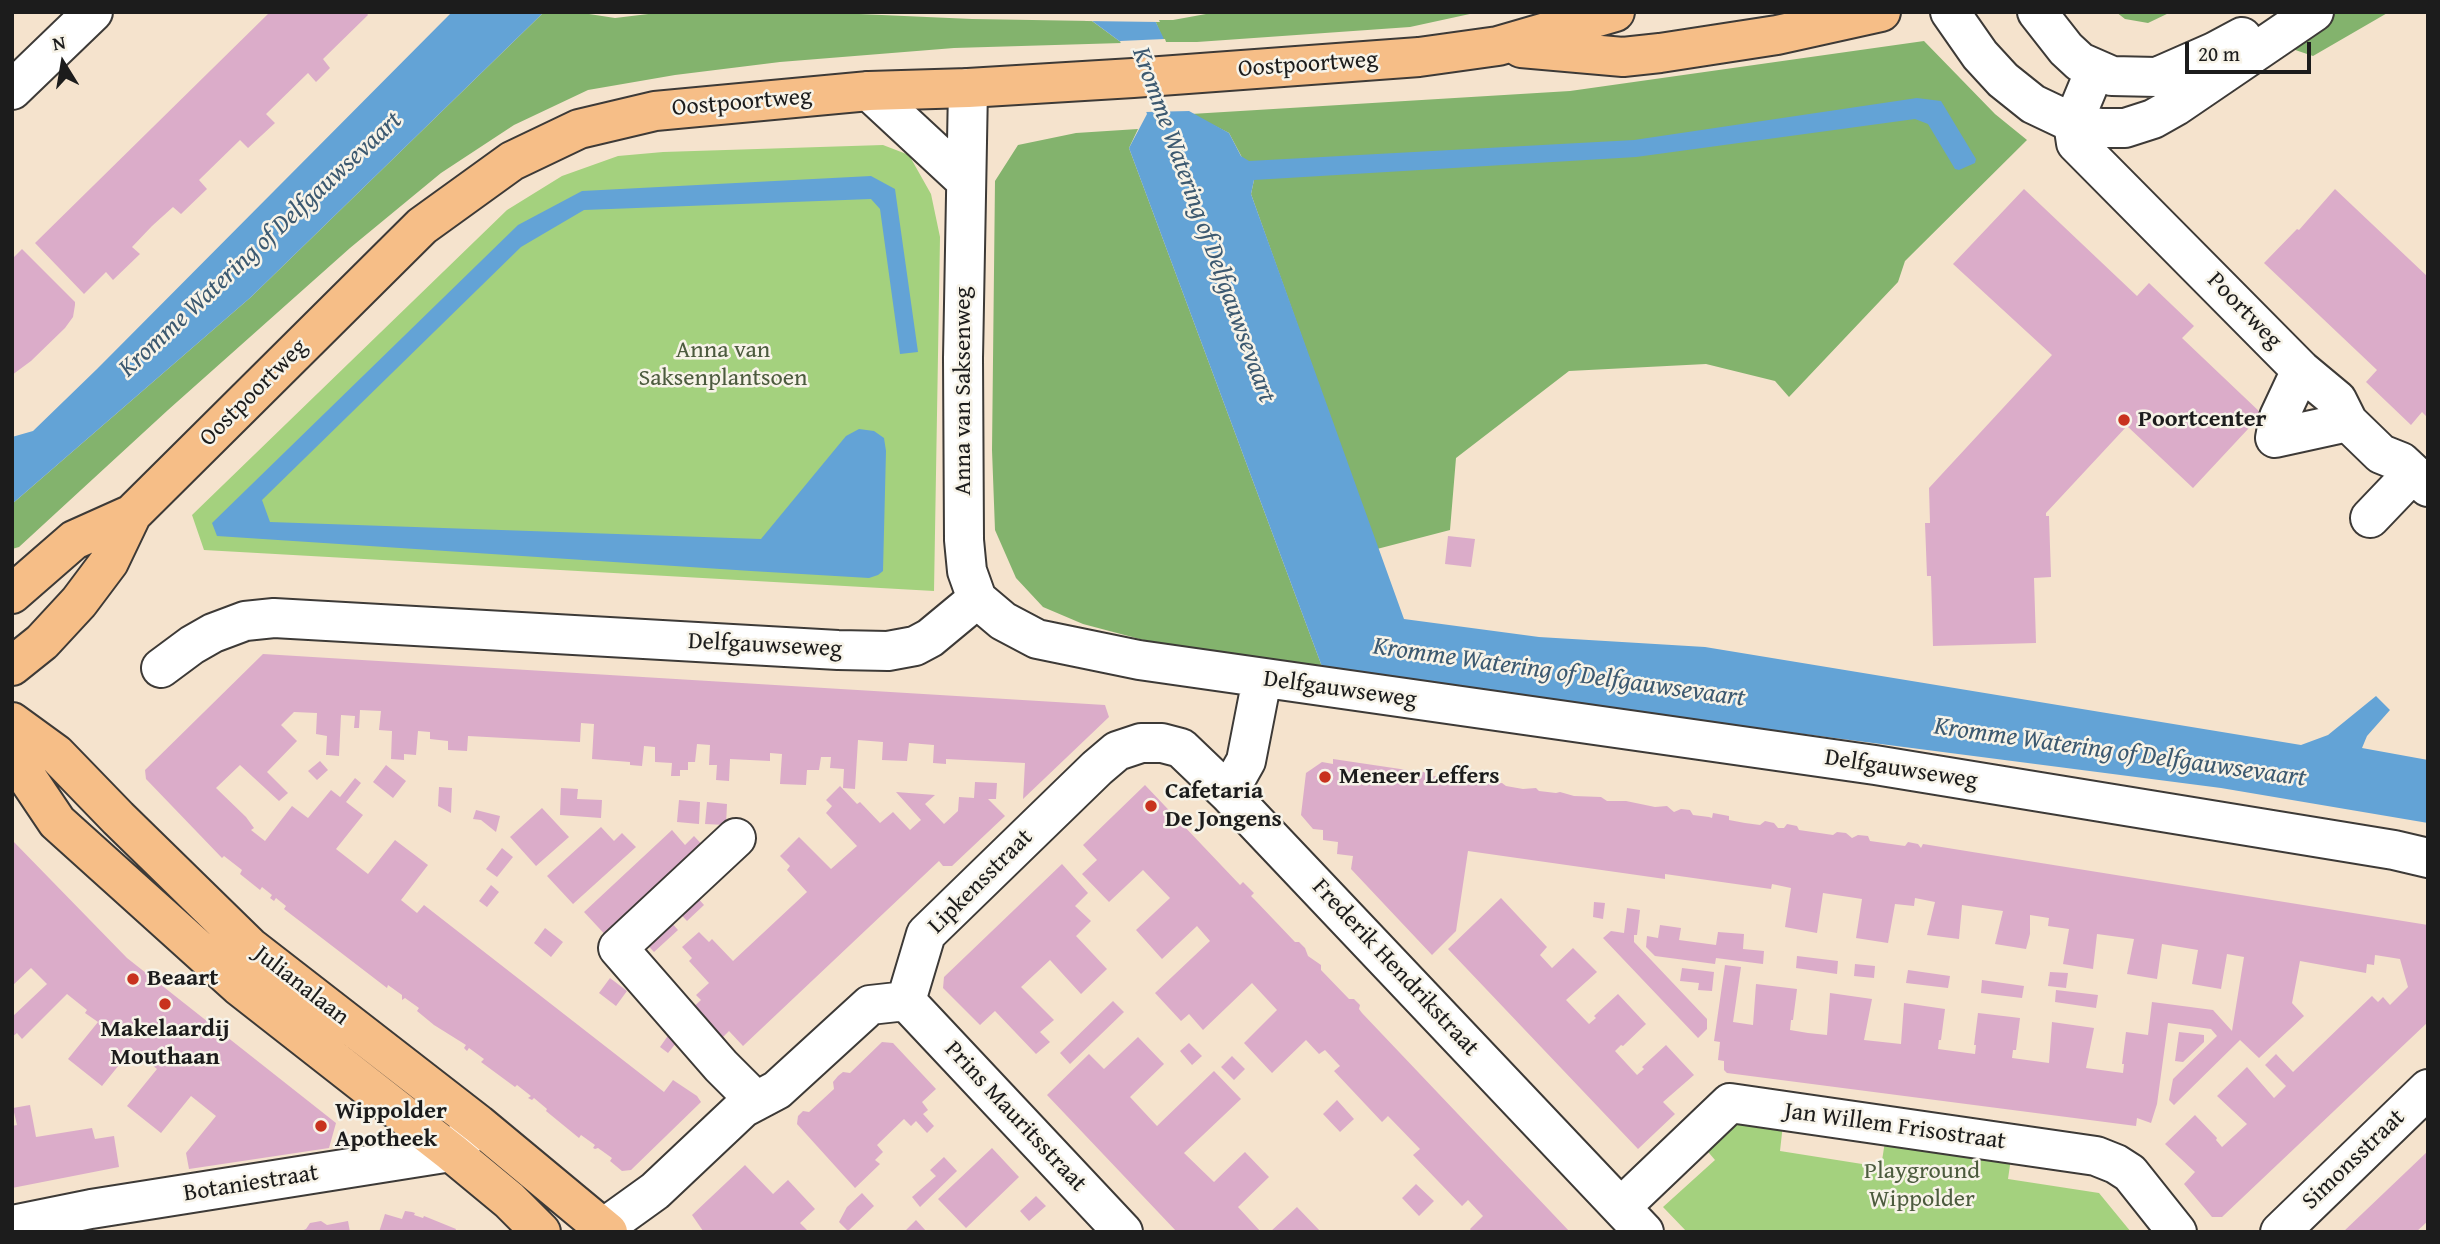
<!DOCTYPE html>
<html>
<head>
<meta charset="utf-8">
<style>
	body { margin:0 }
	#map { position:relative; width:2440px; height:1244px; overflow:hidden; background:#f5e3cd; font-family:"Gentium Book Plus",serif }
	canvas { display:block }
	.frame { position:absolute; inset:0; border:14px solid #1c1c1c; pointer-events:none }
	.north { position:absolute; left:28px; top:28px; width:70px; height:70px; -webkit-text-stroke:5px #f7f3e8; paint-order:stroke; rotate:349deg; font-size:19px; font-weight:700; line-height:28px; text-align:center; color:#1c1c1c }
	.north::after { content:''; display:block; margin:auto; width:24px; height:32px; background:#1c1c1c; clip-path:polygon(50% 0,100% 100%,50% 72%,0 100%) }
	.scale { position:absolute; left:2185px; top:42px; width:126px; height:32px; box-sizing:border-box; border:4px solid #1c1c1c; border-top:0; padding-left:9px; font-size:21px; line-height:24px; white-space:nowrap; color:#1c1c1c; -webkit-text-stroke:5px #f7f3e8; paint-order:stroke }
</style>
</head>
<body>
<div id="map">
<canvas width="2440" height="1244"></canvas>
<div class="frame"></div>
<div class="north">N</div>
<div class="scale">20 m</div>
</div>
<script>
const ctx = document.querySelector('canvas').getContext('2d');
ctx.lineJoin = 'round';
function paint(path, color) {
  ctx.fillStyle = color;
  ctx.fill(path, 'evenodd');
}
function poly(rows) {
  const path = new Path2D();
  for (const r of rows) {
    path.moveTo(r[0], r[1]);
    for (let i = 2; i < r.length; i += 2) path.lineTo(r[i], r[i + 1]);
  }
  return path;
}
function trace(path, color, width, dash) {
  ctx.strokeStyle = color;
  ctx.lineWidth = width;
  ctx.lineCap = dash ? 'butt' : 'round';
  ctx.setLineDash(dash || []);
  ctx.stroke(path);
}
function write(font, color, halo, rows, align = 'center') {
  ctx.font = font + ' "Gentium Book Plus",serif';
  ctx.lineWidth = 5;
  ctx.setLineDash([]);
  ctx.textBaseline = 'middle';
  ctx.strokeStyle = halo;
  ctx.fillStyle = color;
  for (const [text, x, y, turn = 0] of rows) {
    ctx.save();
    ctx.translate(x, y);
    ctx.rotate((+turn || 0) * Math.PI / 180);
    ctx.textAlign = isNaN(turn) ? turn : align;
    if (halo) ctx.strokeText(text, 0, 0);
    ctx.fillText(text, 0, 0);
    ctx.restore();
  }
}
const green = poly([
	[883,145,909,155,931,194,940,237,934,591,204,550,192,515,507,210,562,176,618,156,663,152],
	[1753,1119,1783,1124,1780,1151,1881,1167,1886,1135,2012,1151,2008,1179,2099,1193,2131,1232,1687,1232,1663,1207,1715,1160,1704,1147,1726,1125]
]);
const forest = poly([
	[544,12,576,12,615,18,665,12,814,12,972,19,1092,21,1122,43,954,48,780,62,675,75,588,90,514,125,441,173,350,248,168,410,19,547,12,549,12,504,251,297],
	[1217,12,1479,12,1410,27,1197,42,1164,42,1155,20,1173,20],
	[2116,12,2171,12,2148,23,2125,19],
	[2290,12,2389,12,2313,56,2248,34],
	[1924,41,1995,114,2027,140,1905,261,1898,282,1789,397,1775,381,1706,364,1569,371,1456,458,1450,530,1377,549,1251,194,1254,180,1229,133,1191,114,1570,91],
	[1138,129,1129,148,1324,672,1204,656,1083,624,1043,607,1016,578,995,530,992,450,995,181,1018,145,1076,133]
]);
const water = poly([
	[452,12,544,12,251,297,12,504,12,437,33,431,97,369],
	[1080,12,1151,12,1163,37,1189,111,1229,133,1241,156,1249,161,1634,140,1917,98,1941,101,1976,159,1975,163,1959,170,1955,169,1928,124,1915,119,1636,157,1254,180,1251,194,1404,619,1539,637,1705,647,2301,745,2328,735,2376,696,2390,710,2367,736,2362,748,2428,760,2428,823,2221,788,1324,672,1129,148,1147,114,1122,43],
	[871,176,895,189,918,352,900,354,880,209,871,199,584,210,521,247,262,500,270,522,761,539,846,436,859,429,874,431,884,438,886,451,883,571,878,575,869,578,751,571,217,536,212,523,518,225,582,191]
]);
const pier = poly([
	[1077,12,1155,12,1160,22,1086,21],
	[1165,39,1190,111,1145,112,1120,41]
]);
const building = poly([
	[270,12,366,12,368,15,323,59,330,68,316,82,308,73,266,114,275,123,248,148,240,140,199,180,207,189,181,214,173,207,152,226,132,247,140,254,113,280,106,272,84,294,35,243],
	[2024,189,2137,296,2149,283,2194,326,2182,338,2262,414,2193,488,2127,426,2046,513,2046,516,2049,516,2051,577,2034,578,2036,643,1933,646,1931,576,1927,576,1925,523,1930,523,1929,488,2052,355,1953,264],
	[2335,189,2428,277,2428,418,2422,412,2411,425,2366,382,2377,370,2264,263,2297,229,2299,230],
	[22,249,75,302,75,305,73,317,65,328,31,361,12,375,12,259],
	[1448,536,1475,539,1471,567,1445,564],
	[263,654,1105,705,1109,717,1023,799,1025,763,946,759,946,764,933,763,934,745,909,743,907,761,882,760,883,742,858,740,855,789,843,788,844,769,830,768,831,757,821,757,819,770,807,770,806,785,780,784,782,754,770,753,770,761,730,759,729,781,716,780,717,765,709,765,710,745,697,744,695,762,688,762,688,770,680,770,680,776,671,776,672,763,655,762,655,747,644,746,642,766,630,765,630,762,592,759,594,724,581,723,580,742,468,736,467,751,448,750,448,741,430,739,430,732,418,731,416,755,404,754,404,760,391,759,392,731,379,730,381,711,360,710,359,728,354,728,355,716,341,715,339,756,328,755,326,755,327,736,316,734,317,713,294,712,281,725,297,741,267,772,288,793,279,801,240,765,216,788,246,817,254,828,251,830,265,841,292,806,308,818,331,790,340,797,355,778,361,783,346,802,363,815,336,849,368,874,395,840,428,865,401,900,417,913,424,905,664,1092,673,1080,697,1096,701,1102,631,1170,622,1171,610,1161,612,1158,598,1148,595,1149,593,1148,595,1145,581,1135,579,1138,546,1111,547,1109,534,1098,532,1100,528,1098,531,1096,517,1085,515,1087,481,1062,484,1059,469,1048,467,1051,464,1048,466,1045,434,1025,417,1011,419,1008,405,998,402,1000,402,995,388,985,387,988,284,909,286,906,276,898,274,901,270,898,272,895,262,887,260,890,240,874,242,870,224,856,222,858,146,779,145,770],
	[1333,759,1407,770,1408,773,1424,772,1427,775,1457,780,1458,777,1490,784,1502,783,1506,786,1523,789,1536,788,1539,791,1556,793,1560,792,1574,796,1601,797,1607,801,1626,801,1655,807,1667,806,1674,812,1681,809,1690,810,1693,815,1709,817,1712,818,1713,813,1729,816,1729,820,1745,823,1760,825,1765,821,1774,823,1778,828,1784,828,1787,824,1797,826,1799,830,1833,835,1837,832,1846,833,1852,838,1858,835,1868,836,1870,841,1905,846,1908,842,1918,844,1921,848,1923,844,1991,855,2428,925,2428,1022,2222,1217,2212,1217,2184,1184,2195,1172,2165,1144,2195,1115,2217,1138,2216,1140,2222,1147,2247,1124,2217,1096,2247,1067,2274,1098,2286,1086,2265,1065,2276,1054,2293,1072,2372,996,2378,1002,2383,997,2390,1005,2408,987,2400,959,2375,955,2374,965,2367,964,2366,973,2300,961,2292,1003,2304,1016,2259,1058,2240,1040,2174,1105,2169,1100,2173,1079,2217,1036,2211,1029,2168,1023,2157,1104,2151,1123,2137,1118,2136,1126,1727,1073,1724,1070,1724,1061,1718,1060,1720,1042,1714,1041,1725,965,1741,967,1733,1022,1753,1025,1756,984,1797,989,1793,1020,1791,1020,1790,1030,1808,1033,1827,1035,1830,993,1872,999,1864,1040,1901,1044,1904,1003,1945,1009,1941,1040,1939,1040,1938,1049,1975,1054,1976,1045,1974,1045,1978,1013,2020,1018,2016,1050,2013,1050,2012,1058,2049,1063,2052,1022,2094,1028,2086,1068,2123,1073,2124,1064,2122,1064,2126,1032,2148,1035,2152,1002,2213,1010,2232,1031,2244,957,2227,954,2221,989,2192,984,2198,950,2162,944,2157,979,2127,974,2134,939,2097,934,2093,969,2063,964,2069,929,2048,926,2049,918,2030,915,2030,934,2026,949,1995,944,2003,911,1962,905,1959,939,1927,935,1935,902,1915,898,1914,906,1895,904,1888,943,1856,938,1862,899,1823,893,1817,933,1785,927,1791,888,1772,884,1771,889,1665,874,1665,879,1468,851,1456,931,1432,955,1351,869,1353,856,1337,854,1338,842,1323,840,1323,830,1313,829,1301,815,1306,773,1322,762,1333,764],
	[320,761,328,770,317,780,308,771],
	[386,765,406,781,393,798,373,782],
	[975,782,997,783,996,799,988,799,1005,816,952,866,943,866,939,861,743,1046,729,1031,717,1043,688,1012,701,1000,696,995,709,983,689,961,692,958,682,947,699,932,709,942,712,939,733,961,807,892,787,870,790,866,780,856,799,837,831,869,857,846,826,813,832,806,826,800,840,786,857,804,860,802,880,823,893,812,910,830,921,820,896,792,935,795,925,804,944,824,958,811,959,797,974,798],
	[1145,785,1240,885,1243,882,1254,893,1251,896,1254,899,1295,942,1299,942,1305,948,1308,956,1321,965,1321,970,1349,999,1354,999,1360,1005,1359,1009,1362,1013,1570,1232,1472,1232,1470,1229,1483,1216,1468,1200,1462,1206,1413,1155,1420,1149,1388,1116,1382,1122,1334,1071,1340,1066,1325,1050,1319,1054,1306,1040,1272,1073,1244,1043,1277,1010,1252,983,1203,1030,1189,1014,1181,1021,1155,993,1210,941,1197,926,1162,959,1136,930,1170,898,1143,870,1109,902,1082,874,1097,860,1083,845],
	[439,787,452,788,451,813,438,806],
	[561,788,578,789,577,799,602,800,601,818,560,815],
	[679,800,700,802,699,824,677,822],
	[707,802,727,804,726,825,705,824],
	[542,808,569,837,536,866,510,837],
	[476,810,500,816,496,832,481,820,473,819],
	[601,827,614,841,622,833,636,847,573,904,547,876],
	[672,830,685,845,694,836,708,851,611,941,584,912],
	[12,840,127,958,336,1123,329,1148,189,1169,186,1153,216,1116,191,1096,161,1133,127,1106,157,1069,132,1049,102,1086,68,1059,98,1022,85,1013,87,1010,67,994,22,1039,17,1033,12,1037,12,1017,47,984,31,968,12,986],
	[502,848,513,857,497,877,486,869],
	[1062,864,1088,893,1075,906,1091,921,1076,936,1107,969,1081,994,1050,960,1021,987,1054,1020,1040,1032,1050,1042,1036,1054,995,1011,980,1025,943,988,944,977],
	[491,885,499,892,487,907,479,901],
	[689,888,704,905,687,921,671,904],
	[1501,898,1547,947,1540,955,1552,968,1573,948,1597,972,1566,1000,1589,1024,1596,1018,1594,1016,1618,994,1646,1024,1623,1046,1621,1045,1615,1051,1637,1075,1644,1069,1642,1067,1666,1045,1694,1075,1663,1102,1675,1114,1638,1149,1448,949],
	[1594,902,1605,903,1603,919,1593,917],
	[1627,908,1640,910,1637,935,1634,935,1634,942,1707,1019,1707,1029,1698,1038,1603,938,1611,931,1624,933],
	[663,913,678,930,654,952,639,936],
	[1660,925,1681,928,1679,940,1716,945,1718,932,1744,934,1743,949,1764,951,1763,964,1716,958,1715,964,1655,956,1646,947,1647,936,1658,938],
	[545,928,563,942,551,957,534,943],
	[1797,956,1838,961,1837,974,1796,968],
	[1855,964,1875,966,1874,978,1854,976],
	[1682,968,1714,972,1712,991,1698,990,1699,983,1680,981],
	[1908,970,1950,976,1948,988,1906,983],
	[2050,972,2068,973,2066,988,2048,986],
	[610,978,627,991,616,1006,599,993],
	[1982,980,2024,986,2022,998,1981,993],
	[2056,990,2098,995,2096,1008,2055,1002],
	[1113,1001,1124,1012,1070,1064,1060,1053],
	[672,1030,680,1038,668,1053,660,1047],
	[2179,1032,2204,1035,2204,1042,2183,1062,2175,1061],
	[1138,1037,1164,1064,1130,1097,1157,1126,1214,1071,1241,1099,1184,1153,1214,1182,1245,1152,1269,1177,1238,1207,1261,1232,1177,1232,1047,1095,1089,1054,1104,1069],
	[882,1042,893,1043,936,1089,922,1102,928,1110,923,1114,934,1126,927,1133,916,1121,911,1126,904,1119,877,1145,883,1152,875,1160,880,1164,855,1188,797,1124,798,1116,803,1111,809,1112,834,1089,833,1082,838,1076,843,1072,850,1073],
	[1189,1043,1202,1056,1192,1065,1180,1051],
	[1232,1056,1245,1069,1234,1080,1221,1067],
	[1337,1100,1354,1119,1340,1132,1323,1114],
	[30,1105,36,1137,92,1128,95,1139,114,1136,119,1167,12,1188,12,1126,17,1125,13,1108],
	[992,1148,1019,1177,966,1228,938,1199],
	[2428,1151,2428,1221,2416,1232,2343,1232],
	[944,1157,957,1171,920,1207,912,1197,936,1176,930,1170],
	[745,1165,773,1194,788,1180,815,1209,800,1223,809,1232,703,1231,692,1215],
	[1416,1184,1434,1201,1419,1216,1402,1198],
	[862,1193,874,1206,848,1231,839,1222,847,1207],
	[1036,1196,1046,1206,1029,1221,1020,1211],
	[1297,1207,1321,1232,1270,1232],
	[405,1211,412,1212,415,1213,414,1215,423,1218,424,1216,456,1229,455,1232,379,1232,385,1214,402,1219],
	[916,1220,927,1232,904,1232],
	[321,1221,327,1225,348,1221,350,1232,299,1232,306,1229,310,1223]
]);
const minor = poly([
	[1950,12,1980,55,2003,80,2033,104,2073,123,2100,128,2125,128,2153,119,2176,106,2314,12],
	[2037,12,2066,49,2080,62,2112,76,2157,77,2214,52,2242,37],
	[2095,70,2073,123,2076,143,2301,370,2337,400,2348,422,2381,454,2401,462,2428,487],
	[968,88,963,358,964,540,967,571,977,599,1003,621,1037,639,1139,660,1875,765,2394,850,2428,858],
	[12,90,93,12],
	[869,91,966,181],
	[2301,370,2279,417,2275,438,2348,422],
	[2370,518,2413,473],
	[161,668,192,645,213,633,245,621,274,618,838,650,888,651,915,646,930,638,977,599],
	[1262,679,1246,761,1228,793,1644,1232],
	[736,838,618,948,721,1066,756,1101],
	[906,1001,1123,1232],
	[1621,1207,1730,1103,2096,1156,2116,1164,2130,1173,2177,1232],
	[12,1225,91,1209,451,1152,469,1134],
	[605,1227,655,1191,743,1108,777,1090,870,1005,906,1001,926,934,1097,768,1117,751,1141,743,1162,743,1181,748,1228,793],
	[2280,1232,2428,1089]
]);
const major = poly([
	[1521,48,1623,57,1660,53,1777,35,1881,12],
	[12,594,74,540,132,514],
	[12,666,42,642,79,602,109,562,132,514,422,226,512,161,579,129,655,111,869,91,968,88,1133,78,1419,57,1498,46,1615,12],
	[12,722,56,754,118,818,250,947,478,1124,608,1232],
	[12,755,57,822,239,986,451,1152,509,1200,541,1232]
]);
const markers = [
	[2124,420,7,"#c8321e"],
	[1325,777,7,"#c8321e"],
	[1151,806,7,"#c8321e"],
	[133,979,7,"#c8321e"],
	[165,1004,7,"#c8321e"],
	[321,1126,7,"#c8321e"]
];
const streetNames = [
	["Oostpoortweg",1308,65,-4],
	["Oostpoortweg",742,103,-5],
	["Poortweg",2244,311,46],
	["Anna van Saksenweg",964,391,-90],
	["Oostpoortweg",254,393,-45],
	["Delfgauwseweg",765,646,3],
	["Delfgauwseweg",1340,690,8],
	["Delfgauwseweg",1901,770,9],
	["Lipkensstraat",981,882,-45],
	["Frederik Hendrikstraat",1395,968,47],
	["Julianalaan",301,986,38],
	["Prins Mauritsstraat",1015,1117,47],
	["Jan Willem Frisostraat",1895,1127,8],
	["Simonsstraat",2354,1160,-44],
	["Botaniestraat",251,1184,-9]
];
const parkNames = [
	["Anna van",723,351],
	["Saksenplantsoen",723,379],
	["Playground",1922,1172],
	["Wippolder",1922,1200]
];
const poiNames = [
	["Poortcenter",2138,420],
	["Meneer Leffers",1339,777],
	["Cafetaria",1165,792],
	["De Jongens",1165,820],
	["Beaart",147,979],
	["Makelaardij",165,1030,"center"],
	["Mouthaan",165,1058,"center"],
	["Wippolder",335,1112],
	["Apotheek",335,1140]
];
const waterNames = [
	["Kromme Watering of Delfgauwsevaart",1203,225,70],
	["Kromme Watering of Delfgauwsevaart",261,245,-43],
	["Kromme Watering of Delfgauwsevaart",1559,673,8],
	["Kromme Watering of Delfgauwsevaart",2120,753,8]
];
paint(green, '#a4d17e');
paint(forest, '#83b36d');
paint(water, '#63a3d6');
paint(pier, '#f5e3cd');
paint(building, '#dbacc9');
trace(minor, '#3d3a37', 42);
trace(major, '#3d3a37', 42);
trace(minor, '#fff', 38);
trace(major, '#f6be87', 38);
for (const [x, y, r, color] of markers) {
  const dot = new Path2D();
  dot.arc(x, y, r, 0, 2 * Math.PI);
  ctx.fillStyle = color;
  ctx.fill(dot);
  trace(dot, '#f7f3e8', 2.5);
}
write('24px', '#1c1c1c', '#f7f3e8', streetNames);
write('24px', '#4c5b3e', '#f7f3e8', parkNames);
write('bold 24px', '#1c1c1c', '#f7f3e8', poiNames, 'left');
write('italic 26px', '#3c5970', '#f7f3e8', waterNames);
</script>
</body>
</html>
